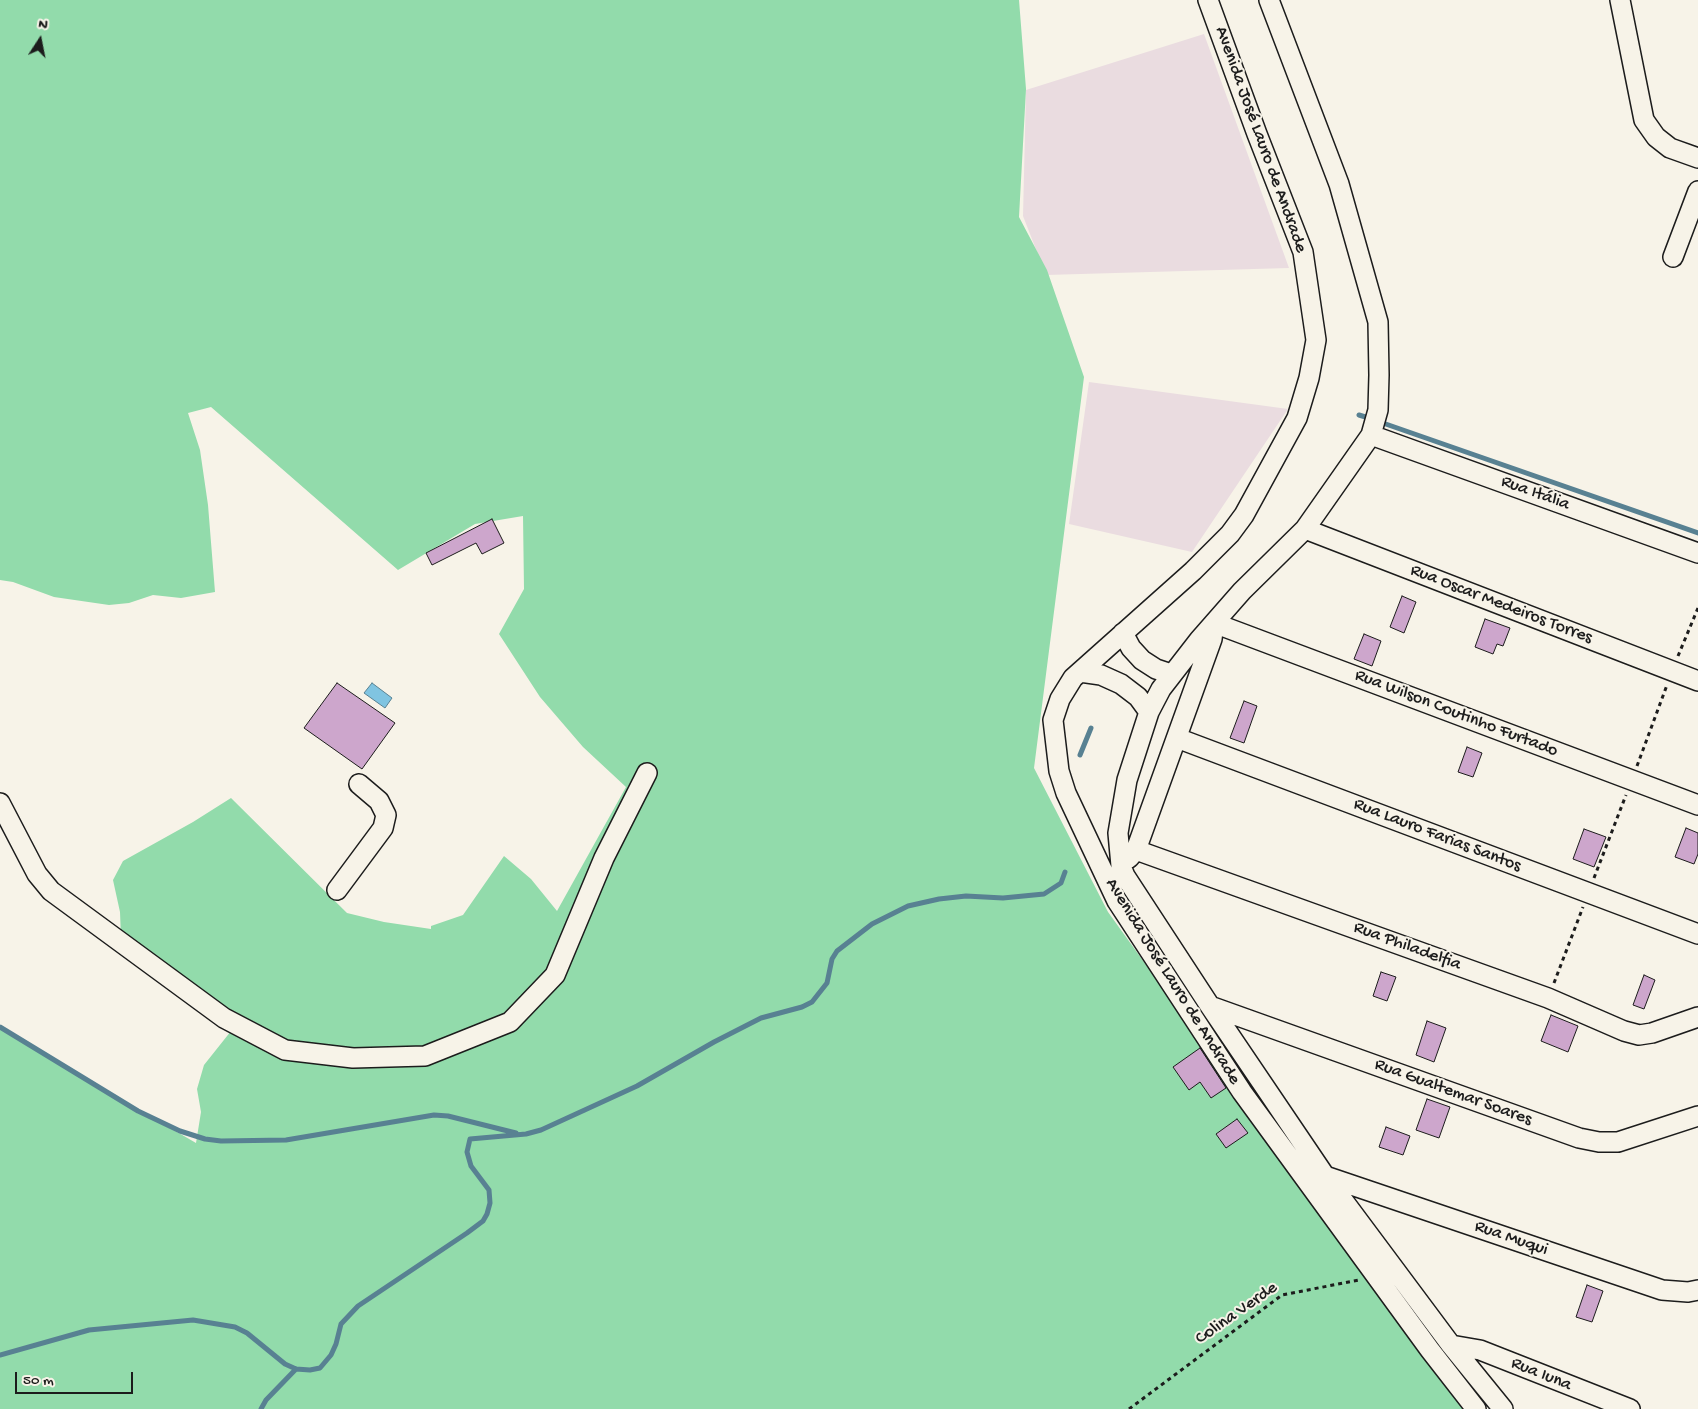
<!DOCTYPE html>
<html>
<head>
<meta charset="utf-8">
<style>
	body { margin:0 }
	#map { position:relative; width:1698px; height:1409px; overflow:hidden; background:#f7f3e8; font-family:"Gochi Hand",sans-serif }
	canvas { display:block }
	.north { position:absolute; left:15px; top:15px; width:50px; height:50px; -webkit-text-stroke:4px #f7f3e8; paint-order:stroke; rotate:11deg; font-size:14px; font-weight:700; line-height:20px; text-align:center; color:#1c1c1c }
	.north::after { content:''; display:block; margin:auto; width:18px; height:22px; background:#1c1c1c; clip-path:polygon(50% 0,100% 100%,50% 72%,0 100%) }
	.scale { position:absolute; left:15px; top:1372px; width:118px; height:22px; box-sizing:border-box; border:2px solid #1c1c1c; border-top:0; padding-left:6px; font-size:15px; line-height:18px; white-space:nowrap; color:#1c1c1c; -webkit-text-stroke:4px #f7f3e8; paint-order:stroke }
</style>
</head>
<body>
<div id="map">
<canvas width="1698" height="1409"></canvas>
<div class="north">N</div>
<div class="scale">50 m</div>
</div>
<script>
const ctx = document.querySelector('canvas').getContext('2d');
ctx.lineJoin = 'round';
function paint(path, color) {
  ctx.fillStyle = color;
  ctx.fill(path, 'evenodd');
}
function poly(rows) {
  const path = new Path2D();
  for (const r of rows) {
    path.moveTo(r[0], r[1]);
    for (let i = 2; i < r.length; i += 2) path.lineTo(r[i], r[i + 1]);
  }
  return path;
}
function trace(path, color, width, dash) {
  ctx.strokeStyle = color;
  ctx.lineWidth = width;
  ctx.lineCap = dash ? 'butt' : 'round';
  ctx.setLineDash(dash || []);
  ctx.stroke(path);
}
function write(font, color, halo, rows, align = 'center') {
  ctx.font = font + ' "Gochi Hand",sans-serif';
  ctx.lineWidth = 4;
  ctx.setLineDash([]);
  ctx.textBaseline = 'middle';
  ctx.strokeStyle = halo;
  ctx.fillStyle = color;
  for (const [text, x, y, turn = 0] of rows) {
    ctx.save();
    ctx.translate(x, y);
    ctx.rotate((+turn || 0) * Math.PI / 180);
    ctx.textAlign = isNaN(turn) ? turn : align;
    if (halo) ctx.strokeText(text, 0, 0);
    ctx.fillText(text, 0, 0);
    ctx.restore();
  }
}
const built = poly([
	[1204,34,1289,268,1046,275,1023,216,1026,90],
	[1089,382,1288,409,1192,552,1069,524]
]);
const green = poly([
	[0,0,1019,0,1026,89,1019,217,1047,270,1084,377,1034,768,1108,912,1386,1298,1382,1302,1470,1409,0,1409,0,1029,196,1143,201,1112,197,1089,204,1065,239,1021,121,937,120,912,113,880,123,861,193,822,231,798,347,913,384,922,431,929,431,926,463,915,504,856,531,879,557,911,626,787,583,747,540,697,499,634,524,589,523,516,475,524,398,570,211,407,188,413,200,450,208,505,215,592,181,598,153,595,129,603,109,605,54,597,13,582,0,580]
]);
const water = poly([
	[372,683,392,698,385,708,364,693,372,683]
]);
const stream = poly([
	[1359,415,1372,419],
	[1380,422,1698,533],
	[1080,755,1091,728],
	[0,1027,138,1111,180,1131,205,1139,221,1141,286,1140,434,1115,448,1116,516,1133],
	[0,1355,89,1330,193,1320,235,1327,247,1333,285,1364,296,1369,310,1370,320,1368,331,1355,336,1344,341,1324,358,1306,467,1233,483,1221,487,1214,490,1203,489,1190,471,1166,467,1152,470,1139,526,1134,541,1130,637,1086,714,1042,761,1018,802,1007,812,1002,827,983,832,959,837,951,872,924,908,906,939,899,966,896,1003,898,1044,894,1061,883,1065,872],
	[261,1409,266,1400,296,1369]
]);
const building = poly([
	[492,519,504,543,482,554,476,543,432,565,426,553,492,519],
	[1402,596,1416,602,1404,633,1390,627,1402,596],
	[1485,619,1510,628,1503,646,1497,644,1493,654,1475,647,1485,619],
	[1364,634,1381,641,1372,666,1354,659,1364,634],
	[337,683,395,723,362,769,304,728,337,683],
	[1244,701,1257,706,1244,743,1230,738,1244,701],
	[1467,747,1482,753,1473,777,1458,772,1467,747],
	[1686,828,1698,833,1698,854,1694,864,1675,857,1686,828],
	[1584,829,1606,837,1594,867,1573,859,1584,829],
	[1381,972,1396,977,1387,1001,1373,996,1381,972],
	[1644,975,1655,980,1644,1009,1633,1005,1644,975],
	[1551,1015,1578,1026,1568,1052,1541,1041,1551,1015],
	[1427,1021,1446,1028,1434,1062,1416,1055,1427,1021],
	[1200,1048,1226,1088,1211,1098,1200,1082,1189,1090,1173,1067,1200,1048],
	[1427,1099,1450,1107,1439,1138,1416,1130,1427,1099],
	[1237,1119,1248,1133,1226,1148,1216,1134,1237,1119],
	[1386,1127,1410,1136,1403,1155,1379,1147,1386,1127],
	[1587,1285,1603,1291,1592,1322,1576,1317,1587,1285]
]);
const path = poly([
	[1678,656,1698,608],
	[1637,766,1667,685],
	[1594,878,1626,795],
	[1554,983,1583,907],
	[1129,1409,1282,1295,1359,1280]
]);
const minor = poly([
	[1208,0,1257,134,1303,252,1316,340,1309,378,1297,418,1244,515,1230,534,1193,571,1073,678,1060,699,1053,720,1059,771,1066,793,1117,901,1242,1092,1430,1350,1476,1409],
	[1269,0,1339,184,1378,322,1379,375,1378,410,1371,435,1305,529,1242,591,1199,640,1161,689,1149,712,1127,780,1118,833,1121,866,1125,876,1210,1006,1325,1176,1451,1345,1503,1409],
	[1620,0,1644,120,1656,137,1670,148,1698,158],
	[1673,257,1698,191],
	[1371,435,1698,553],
	[1305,529,1698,681],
	[1123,633,1131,648,1142,660,1156,669,1171,674],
	[1080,672,1101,675,1121,684,1138,697,1149,712],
	[1177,738,1698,934],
	[0,803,37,874,51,891,224,1018,285,1050,353,1058,425,1056,510,1022,555,975,604,858,647,773],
	[1136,850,1212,639,1214,623,1698,805],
	[1129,858,1136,850,1548,998,1624,1031,1639,1035,1652,1033,1698,1017],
	[337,890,383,828,386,815,379,801,359,784],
	[1210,1006,1579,1138,1599,1142,1618,1142,1698,1116],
	[1325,1176,1662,1290,1688,1292,1698,1290],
	[1451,1345,1480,1350,1630,1409]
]);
const streetNames = [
	["Avenida José Lauro de Andrade",1260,140,70],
	["Rua Itália",1535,494,20],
	["Rua Oscar Medeiros Torres",1501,605,21],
	["Rua Wilson Coutinho Furtado",1456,714,21],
	["Rua Lauro Farias Santos",1437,836,21],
	["Rua Philadelfia",1407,947,20],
	["Avenida José Lauro de Andrade",1172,982,58],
	["Rua Gualtemar Soares",1453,1093,20],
	["Rua Muqui",1511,1239,19],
	["Colina Verde",1237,1314,-35],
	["Rua Iuna",1541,1375,22]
];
paint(built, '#eadce0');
paint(green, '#92dbab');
paint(water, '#80c4e1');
trace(water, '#588192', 1);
trace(stream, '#588192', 5);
paint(building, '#cda6cc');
trace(building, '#1c1c1c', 1);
trace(minor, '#1c1c1c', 22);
trace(path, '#1c1c1c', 3, [4, 4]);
trace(minor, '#f7f3e8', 19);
write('18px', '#1c1c1c', '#f7f3e8', streetNames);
</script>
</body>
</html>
